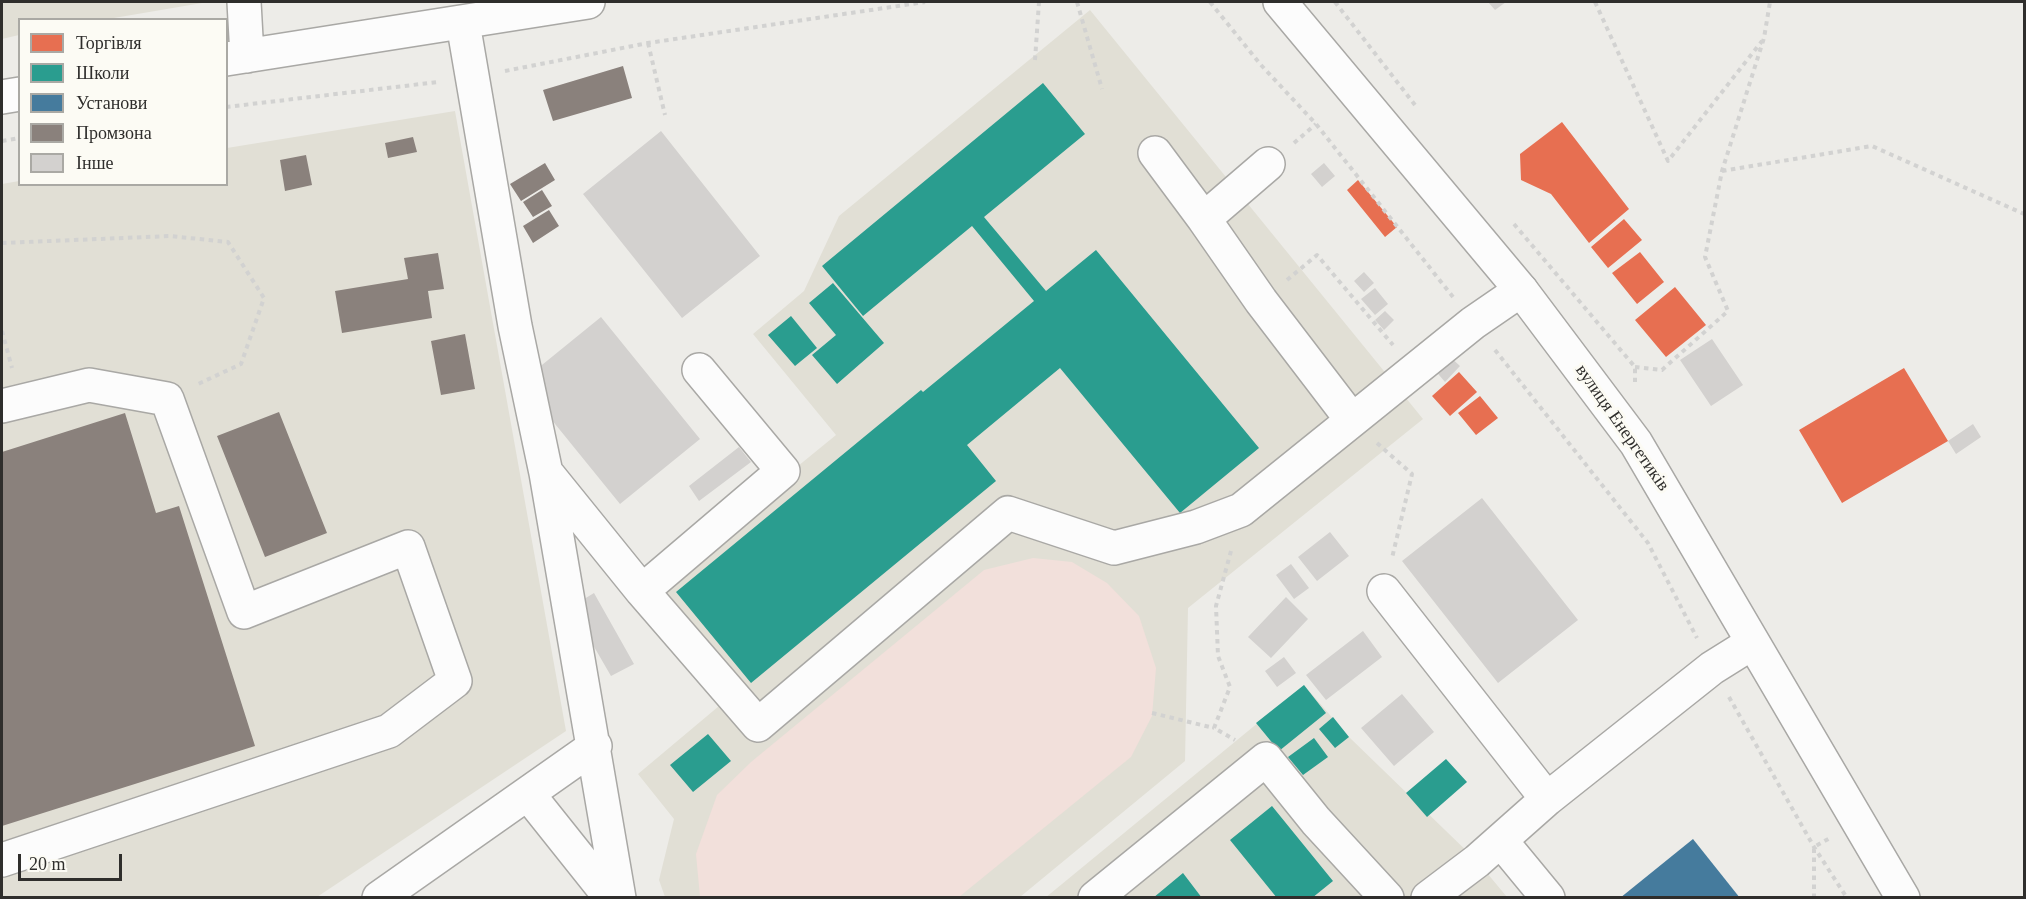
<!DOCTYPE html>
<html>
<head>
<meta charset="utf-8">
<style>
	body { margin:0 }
	#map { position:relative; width:2026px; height:899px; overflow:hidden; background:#edece8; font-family:Georgia,serif }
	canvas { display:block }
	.frame { position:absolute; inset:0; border:3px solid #2f2e2c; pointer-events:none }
	.legend { position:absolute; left:18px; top:18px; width:210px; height:168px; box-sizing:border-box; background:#fcfbf4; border:2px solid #aaa9a4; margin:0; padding:8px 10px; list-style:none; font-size:18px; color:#2f2e2c }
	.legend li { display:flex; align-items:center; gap:12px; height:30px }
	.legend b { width:30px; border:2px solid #aaa9a4 }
	.scale { position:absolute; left:18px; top:854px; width:104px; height:27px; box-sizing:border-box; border:3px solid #2f2e2c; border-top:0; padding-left:8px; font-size:18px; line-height:21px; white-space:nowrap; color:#2f2e2c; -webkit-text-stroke:4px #fcfbf4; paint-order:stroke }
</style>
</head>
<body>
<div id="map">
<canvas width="2026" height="899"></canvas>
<div class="frame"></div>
<ul class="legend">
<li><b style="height:16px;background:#e76f51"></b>Торгівля</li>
<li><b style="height:16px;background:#2a9d8f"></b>Школи</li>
<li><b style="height:16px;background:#457b9d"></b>Установи</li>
<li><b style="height:16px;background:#8a817c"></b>Промзона</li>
<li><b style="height:16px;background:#d3d1cf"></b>Інше</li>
</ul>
<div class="scale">20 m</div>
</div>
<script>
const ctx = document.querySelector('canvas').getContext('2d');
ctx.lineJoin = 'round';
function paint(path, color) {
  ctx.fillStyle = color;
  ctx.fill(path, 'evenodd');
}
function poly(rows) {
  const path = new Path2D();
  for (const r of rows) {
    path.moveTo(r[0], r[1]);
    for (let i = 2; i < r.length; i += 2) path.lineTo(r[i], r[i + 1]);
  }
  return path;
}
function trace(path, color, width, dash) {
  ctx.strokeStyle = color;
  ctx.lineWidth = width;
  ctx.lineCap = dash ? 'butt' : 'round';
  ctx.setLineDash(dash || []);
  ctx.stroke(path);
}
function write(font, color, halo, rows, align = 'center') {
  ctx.font = font + ' Georgia,serif';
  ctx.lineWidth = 6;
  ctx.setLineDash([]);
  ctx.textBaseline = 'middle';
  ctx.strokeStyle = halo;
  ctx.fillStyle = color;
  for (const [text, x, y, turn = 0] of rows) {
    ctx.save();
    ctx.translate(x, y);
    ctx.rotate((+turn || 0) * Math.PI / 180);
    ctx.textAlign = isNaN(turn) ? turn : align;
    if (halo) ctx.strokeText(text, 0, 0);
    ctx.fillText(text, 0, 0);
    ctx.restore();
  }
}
const built = poly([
	[2,2,208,2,108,19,20,20,19,35,2,39],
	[1090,10,1423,419,1188,608,1185,761,1020,897,665,897,659,880,674,819,638,774,719,706,634,600,836,435,753,334,804,291,839,216],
	[455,111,566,731,317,897,2,898,2,184,19,181,20,184,226,184,227,148],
	[1304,685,1349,737,1477,861,1507,897,1045,898]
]);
const green = poly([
	[1033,558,1072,562,1107,583,1139,616,1156,668,1152,716,1131,757,959,897,700,897,696,854,717,795,751,762,984,570]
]);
const shops = poly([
	[1562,122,1629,209,1589,243,1551,194,1521,180,1520,154],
	[1358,180,1397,227,1385,237,1347,190],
	[1624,219,1642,240,1608,268,1591,247],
	[1640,252,1664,282,1637,304,1612,273],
	[1675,287,1706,325,1666,357,1635,320],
	[1904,368,1948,441,1842,503,1799,430],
	[1459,372,1477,392,1450,416,1432,396],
	[1480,396,1498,418,1476,435,1458,413]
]);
const schools = poly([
	[1043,83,1085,134,984,217,1046,291,1096,250,1259,448,1180,513,1060,368,967,445,996,481,751,683,676,592,921,390,923,392,1034,301,972,226,863,316,822,266],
	[833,283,884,343,837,384,812,355,836,335,809,303],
	[791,316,817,348,795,366,768,335],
	[1304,685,1326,713,1279,751,1256,723],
	[1333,717,1349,737,1335,748,1319,729],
	[708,734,731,761,693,792,670,765],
	[1314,738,1328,757,1303,775,1288,757],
	[1446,759,1467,782,1427,817,1406,793],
	[1272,806,1333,881,1312,898,1277,898,1230,840],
	[1183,873,1202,898,1153,898]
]);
const public = poly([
	[1693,839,1740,898,1620,898]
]);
const industry = poly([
	[623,66,632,98,553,121,543,90],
	[413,137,417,152,388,158,385,143],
	[306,155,312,185,285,191,280,160],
	[545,163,555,180,521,201,510,184],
	[542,190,552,206,533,217,523,202],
	[549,210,559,226,533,243,523,226],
	[438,253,444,289,428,291,432,318,342,333,335,291,408,279,404,258],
	[465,334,475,389,441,395,431,341],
	[279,412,327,533,265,557,217,436],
	[125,413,156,513,179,506,255,746,2,826,2,452]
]);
const building = poly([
	[1488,2,1506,2,1495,10],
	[661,131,760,256,682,318,583,194],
	[1324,163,1335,176,1322,187,1311,174],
	[1364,272,1374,283,1364,292,1354,281],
	[1375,288,1388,304,1375,315,1361,299],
	[1385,311,1394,320,1384,330,1375,320],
	[601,317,700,439,620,504,521,382],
	[1712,339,1743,385,1711,406,1680,360],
	[1448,355,1460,366,1445,382,1434,369],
	[1973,424,1981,437,1956,454,1948,441],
	[739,447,751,462,699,501,689,486],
	[1482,498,1578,620,1498,683,1402,561],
	[1330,532,1349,556,1317,581,1298,557],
	[1291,564,1309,588,1294,599,1276,575],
	[594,593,634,664,611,676,571,607],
	[1286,597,1308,619,1271,658,1248,637],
	[1363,631,1382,657,1326,700,1306,675],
	[1284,657,1296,673,1277,687,1265,671],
	[1402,694,1434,732,1394,766,1361,728]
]);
const path = poly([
	[1077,2,1102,89],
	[1210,2,1261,65,1316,124,1453,297],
	[1335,2,1415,105],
	[1595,2,1668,161,1762,41],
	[648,43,665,115],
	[1035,60,1039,2],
	[505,71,648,43,925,2],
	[226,107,438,82],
	[2,141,20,138],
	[1294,143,1316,124],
	[1722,171,1872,146,2024,214],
	[1514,224,1635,367,1635,382],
	[2,243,170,236,228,242,264,298,241,364,196,385],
	[1287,280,1317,255,1393,345],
	[2,331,12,368],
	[1495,350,1648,543,1697,638],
	[1635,367,1662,370,1728,311,1705,257,1722,171,1764,38,1770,2],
	[1377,443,1412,474,1392,558],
	[1231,551,1216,606,1218,656,1230,687,1214,728,1235,740],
	[1729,697,1814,847,1847,898],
	[1152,713,1214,728],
	[1814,898,1814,847,1830,838]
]);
const minor = poly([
	[244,2,247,56],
	[463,23,515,326,546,473,619,898],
	[226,59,588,2],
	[2,97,20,94],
	[1155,153,1204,219],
	[1268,164,1204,219,1261,301,1352,420],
	[699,370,783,471,642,591,758,725,1008,513,1114,548,1196,527,1241,510,1473,323,1521,290],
	[2,406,89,385,167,399,244,612,408,547,455,681,389,731,2,860],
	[549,476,642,591],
	[1384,591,1547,799],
	[528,794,611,898],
	[1501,841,1548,898],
	[379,898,595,746],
	[1095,898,1266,759,1316,821,1387,898],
	[1428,898,1477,861,1547,799,1712,668,1752,643]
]);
const major = poly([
	[1280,2,1521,290,1636,443,1903,898]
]);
const streetNames = [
	["вулиця Енергетиків",1622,428,55]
];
paint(built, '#e1dfd5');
paint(green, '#f2e0db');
paint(shops, '#e76f51');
paint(schools, '#2a9d8f');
paint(public, '#457b9d');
paint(industry, '#8a817c');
paint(building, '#d3d1cf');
trace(minor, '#a9a8a5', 36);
trace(major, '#a9a8a5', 36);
trace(path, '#d2d2d1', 4, [4.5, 4.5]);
trace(minor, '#fcfcfc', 33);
trace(major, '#fcfcfc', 33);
write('18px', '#2f2e2c', '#fcfbf4', streetNames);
</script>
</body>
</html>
